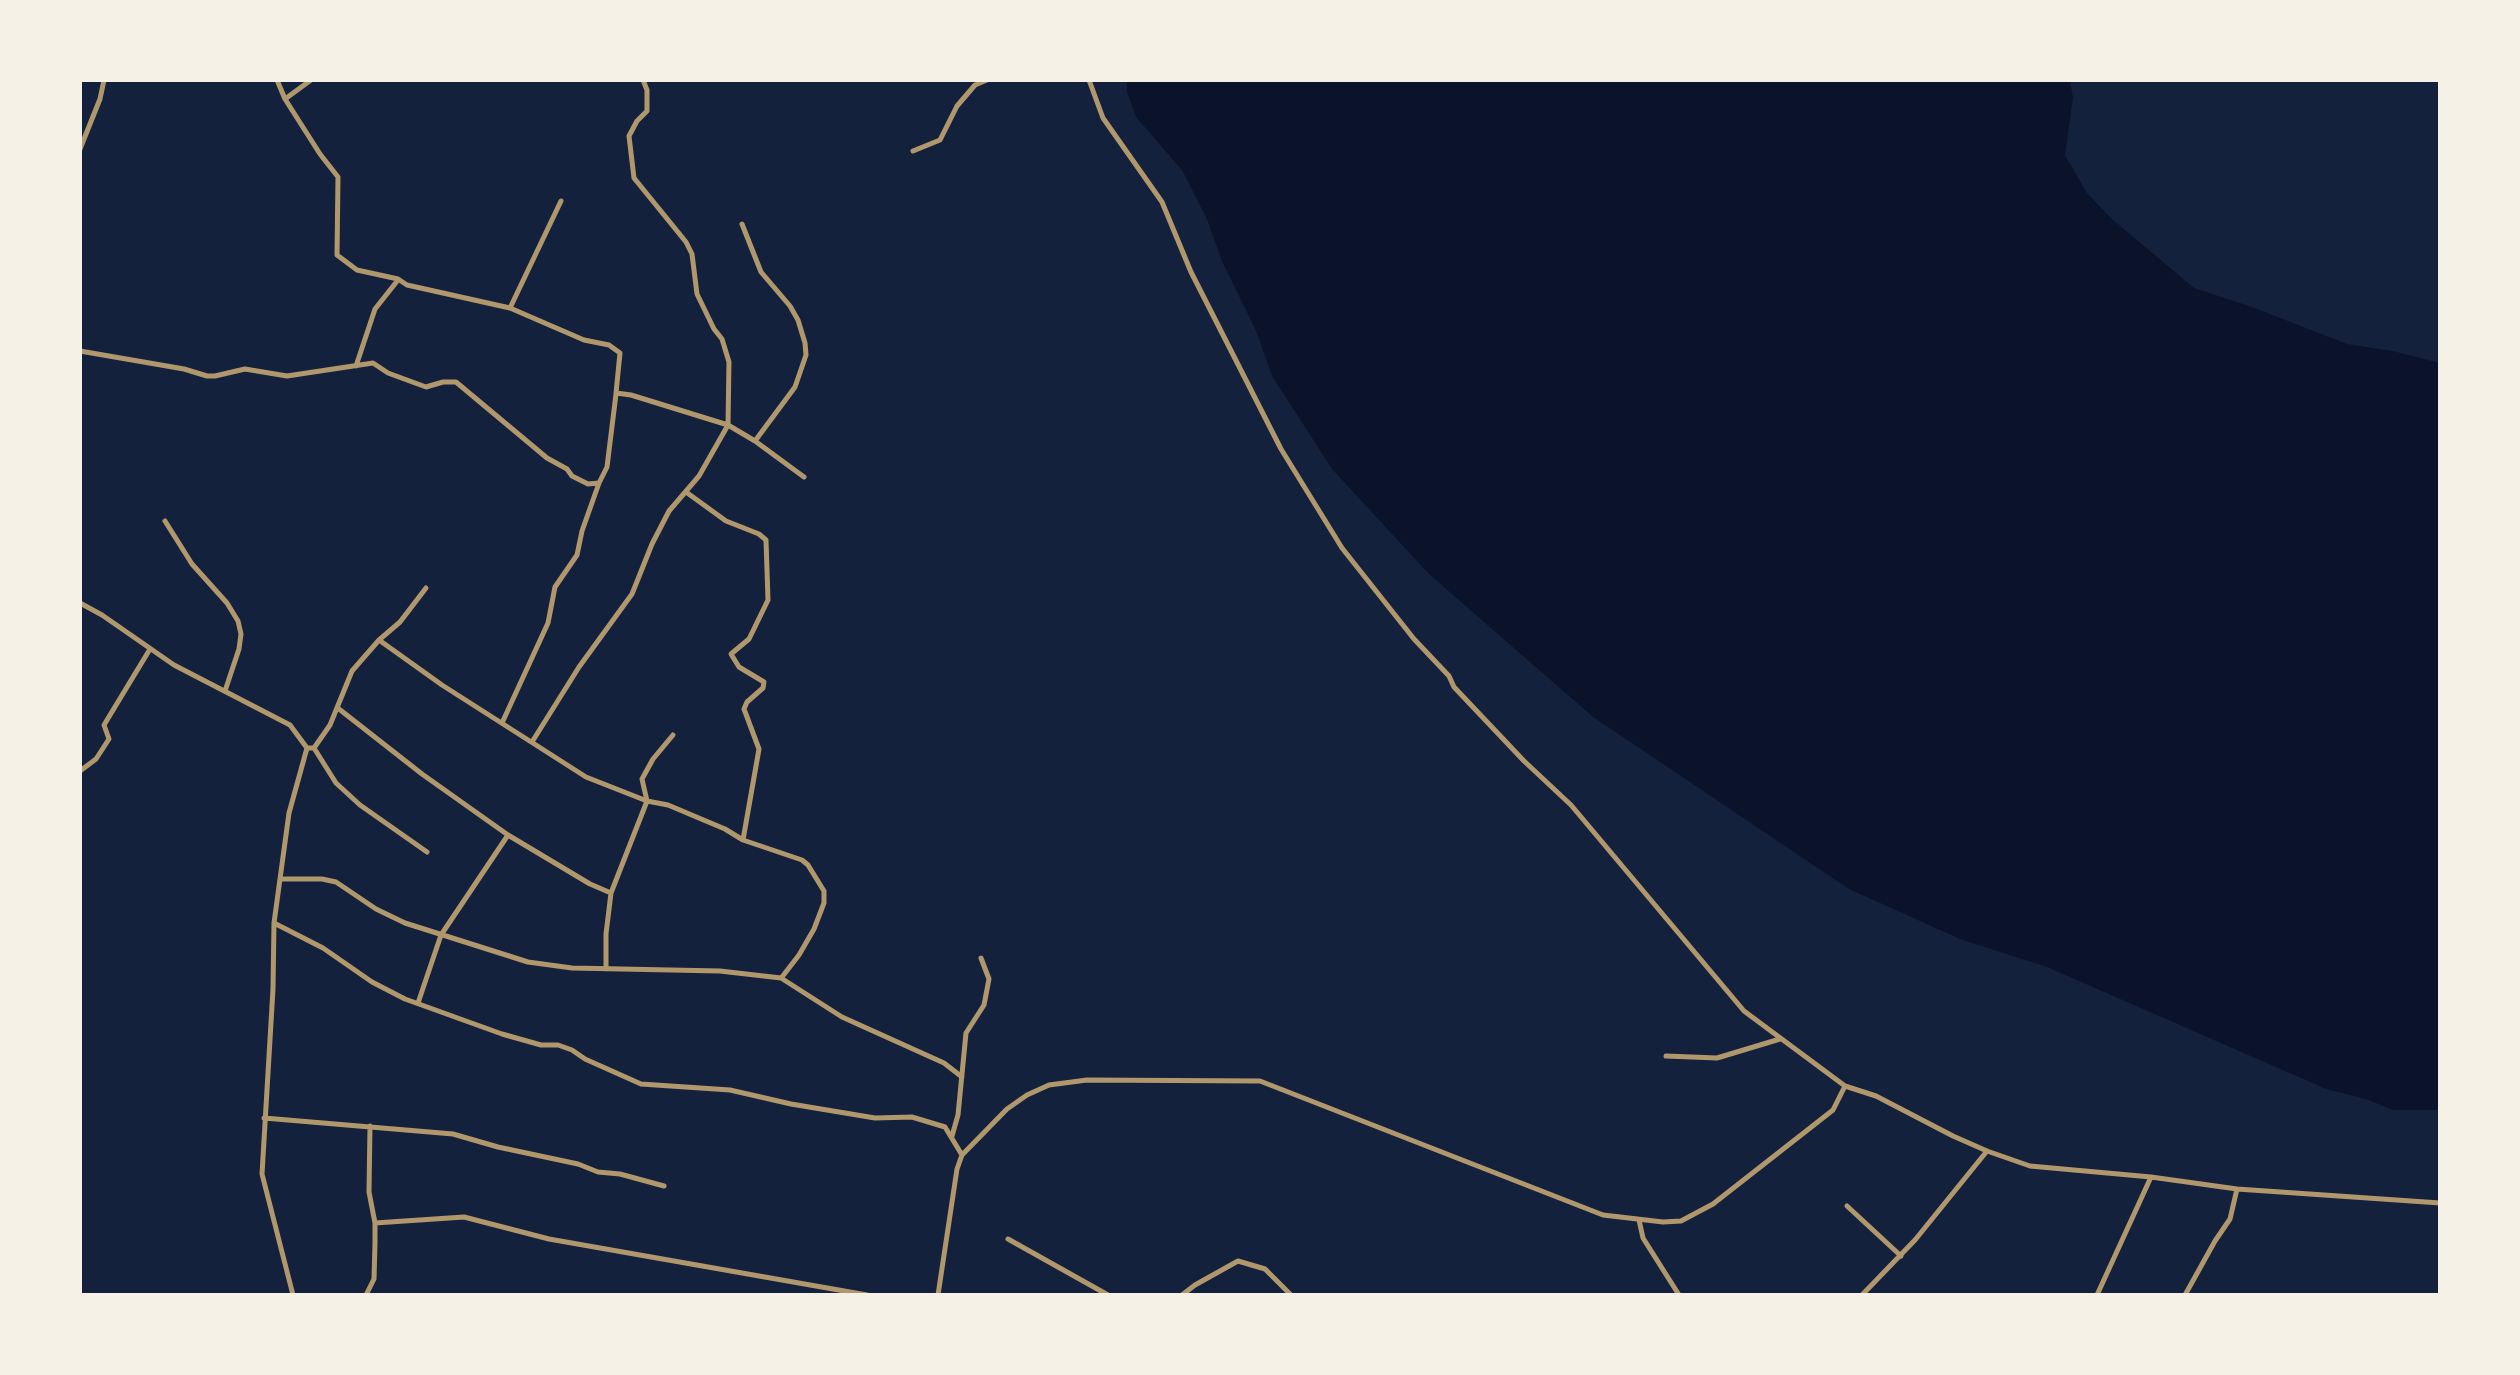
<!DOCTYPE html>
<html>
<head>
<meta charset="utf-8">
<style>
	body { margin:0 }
	#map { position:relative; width:2520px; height:1375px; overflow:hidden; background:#14213d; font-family:Helvetica,sans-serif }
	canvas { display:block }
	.frame { position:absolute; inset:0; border:82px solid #f6f1e7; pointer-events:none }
</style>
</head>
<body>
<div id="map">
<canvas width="2520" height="1375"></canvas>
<div class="frame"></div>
</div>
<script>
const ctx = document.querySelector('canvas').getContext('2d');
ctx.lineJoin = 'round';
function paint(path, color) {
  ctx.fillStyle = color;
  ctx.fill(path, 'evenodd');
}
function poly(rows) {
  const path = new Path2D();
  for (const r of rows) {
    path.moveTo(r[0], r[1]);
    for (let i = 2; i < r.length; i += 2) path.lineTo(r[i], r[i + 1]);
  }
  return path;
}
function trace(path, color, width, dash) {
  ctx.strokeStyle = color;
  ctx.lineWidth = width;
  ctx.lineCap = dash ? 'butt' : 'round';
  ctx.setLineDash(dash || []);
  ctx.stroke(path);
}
const water = poly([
	[1127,80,2070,80,2073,98,2065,155,2087,193,2112,219,2194,288,2252,307,2347,344,2393,351,2440,363,2440,1110,2393,1110,2366,1099,2326,1089,2047,967,1960,939,1849,889,1593,717,1429,574,1332,469,1272,376,1257,333,1222,261,1207,219,1182,170,1136,117,1127,92]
]);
const minor = poly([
	[277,80,285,99,320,154,338,177,337,255,357,270,398,279,407,285,510,308,584,340,609,345,620,353,616,393,631,395,728,425,755,441,804,477],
	[1089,80,1103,118,1162,202,1191,272,1281,449,1342,548,1414,639,1449,676,1454,687,1524,761,1571,805,1744,1011,1845,1086,1876,1096,1953,1136,1987,1151,2030,1166,2151,1177,2237,1189,2440,1203],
	[285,99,311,80],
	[80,149,100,99,104,80],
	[913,151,940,140,957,106,975,85,987,80],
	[742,224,761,272,790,306,798,320,805,343,806,355,795,387,755,441],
	[510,308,561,201],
	[80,351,184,369,207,376,215,376,245,369,287,376,373,363,388,373,426,387,443,382,456,382,547,458,567,469,572,476,588,484,599,483],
	[356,366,375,309,398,280],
	[686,492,726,521,759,534,766,540,768,600,749,639,731,654,739,667,764,682,763,688,747,702,744,709,759,749,743,840],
	[165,521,192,564,227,603,238,621,241,634,239,649,225,691],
	[80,603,102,615,174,665,290,725,307,748],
	[379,640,442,685,586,777,647,801,668,805,725,829,743,840,802,860,808,865,824,891,824,903,814,929,799,955,782,977],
	[339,709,422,774,508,835,590,884,611,893],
	[502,723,548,623,555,587,577,555,582,531,599,483,607,467,616,394],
	[532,742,579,667,632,594,652,544,669,511,699,476,728,425,729,362,722,339,714,329,697,294,692,254,686,242,634,178,629,136,637,121,647,111,647,90,643,80],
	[307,748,314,748,330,725,352,671,379,640,400,622,426,588],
	[314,748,336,783,360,805,427,852],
	[80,771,96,759,109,739,104,725,150,649],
	[281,879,322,879,336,882,376,909,405,923,528,962,572,968,720,971,781,978,842,1017,944,1063,962,1077],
	[274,923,323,948,372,982,405,999,502,1034,541,1045,558,1045,572,1050,585,1059,641,1084,730,1090,791,1104,875,1118,912,1117,945,1127,962,1155],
	[606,969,606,934,611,893,647,801,642,779,653,759,673,735],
	[418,1003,441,935,508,835],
	[1666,1056,1717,1058,1780,1039],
	[264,1118,453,1134,498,1147,578,1164,598,1172,620,1174,664,1186],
	[952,1136,958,1115,966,1033,984,1005,989,979,981,958],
	[1847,1206,1901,1256],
	[1639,1220,1643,1238,1679,1295],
	[375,1223,464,1217,549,1239,867,1295],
	[1008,1239,1108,1295],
	[293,1295,262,1174,273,989,274,923,289,813,307,748],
	[366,1295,374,1279,375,1243,375,1223,369,1192,370,1126],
	[938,1295,957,1169,962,1155,1007,1109,1027,1095,1049,1085,1087,1080,1260,1081,1603,1215,1663,1222,1681,1221,1713,1204,1833,1110,1845,1086],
	[1182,1295,1195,1285,1238,1261,1265,1269,1291,1295],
	[1862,1295,1915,1240,1987,1151],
	[2097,1295,2151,1177],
	[2185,1295,2215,1241,2230,1219,2237,1189]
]);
paint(water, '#0b132b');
trace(minor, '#b1986c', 5);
</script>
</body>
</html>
